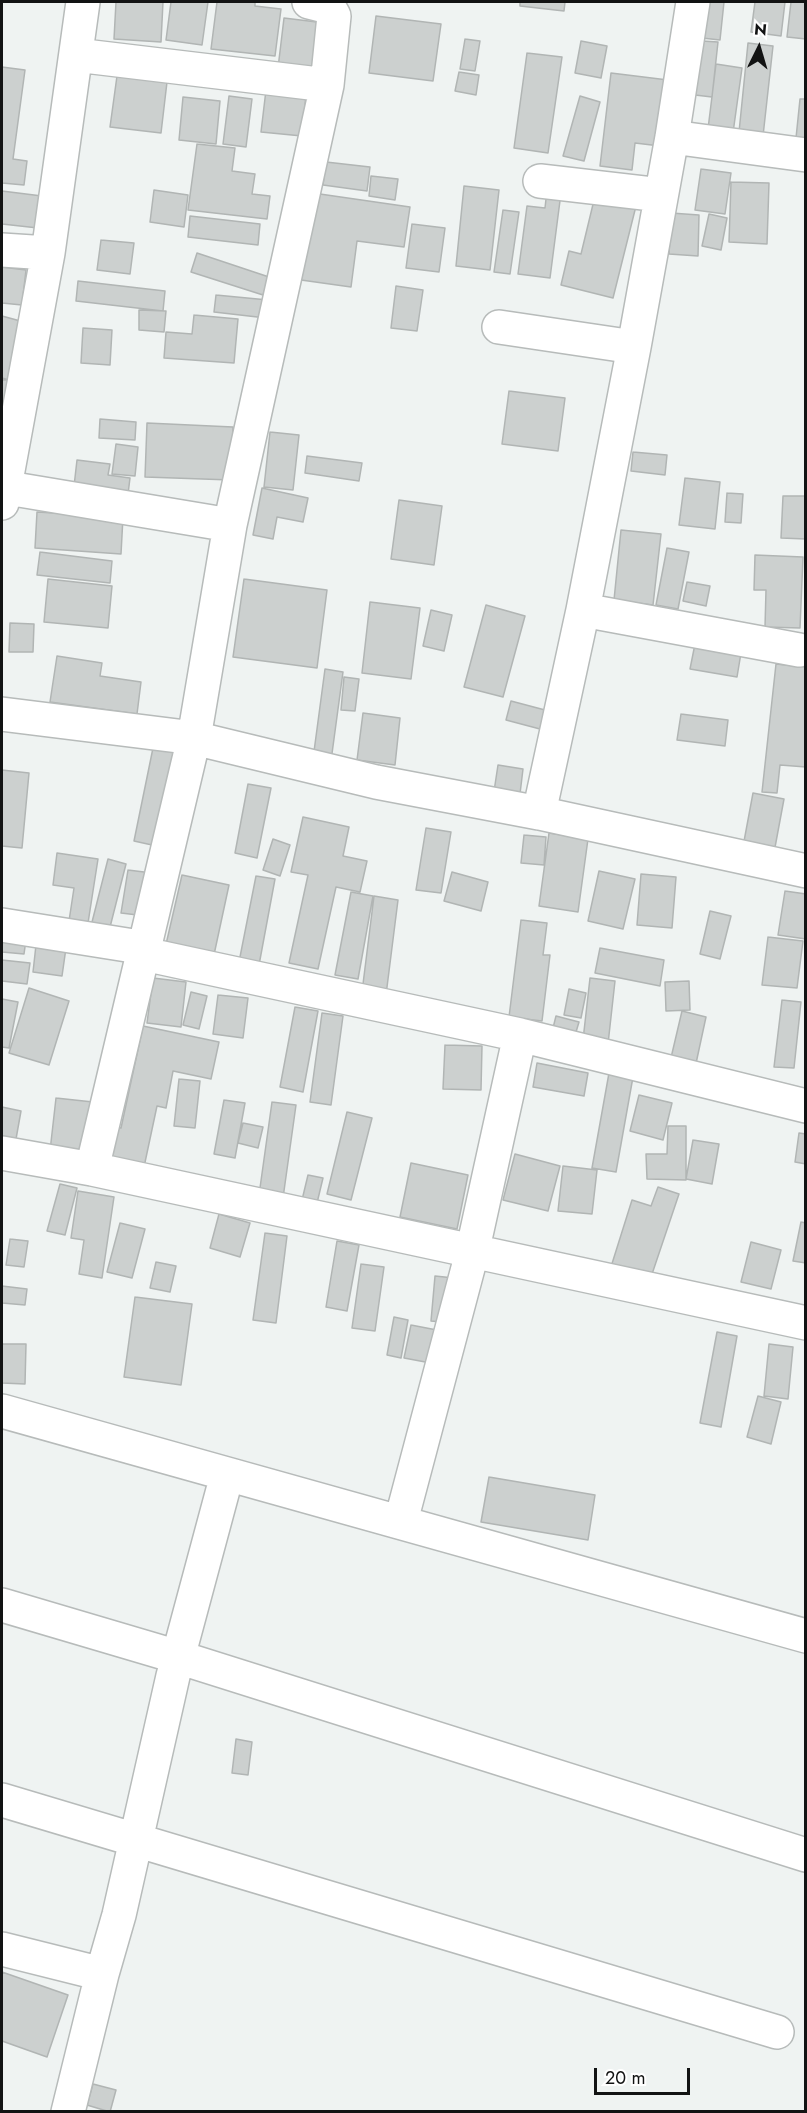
<!DOCTYPE html>
<html>
<head>
<meta charset="utf-8">
<style>
	body { margin:0 }
	#map { position:relative; width:807px; height:2113px; overflow:hidden; background:#eff3f2; font-family:Jost,sans-serif }
	canvas { display:block }
	.frame { position:absolute; inset:0; border:3px solid #121313; pointer-events:none }
	.north { position:absolute; left:729px; top:18px; width:60px; height:60px; -webkit-text-stroke:4px #fff; paint-order:stroke; rotate:5deg; font-size:16px; font-weight:700; line-height:24px; text-align:center; color:#121313 }
	.north::after { content:''; display:block; margin:auto; width:21px; height:27px; background:#121313; clip-path:polygon(50% 0,100% 100%,50% 72%,0 100%) }
	.scale { position:absolute; left:594px; top:2068px; width:96px; height:27px; box-sizing:border-box; border:3px solid #121313; border-top:0; padding-left:8px; font-size:18px; line-height:21px; white-space:nowrap; color:#121313; -webkit-text-stroke:4px #fff; paint-order:stroke }
</style>
</head>
<body>
<div id="map">
<canvas width="807" height="2113"></canvas>
<div class="frame"></div>
<div class="north">N</div>
<div class="scale">20 m</div>
</div>
<script>
const ctx = document.querySelector('canvas').getContext('2d');
ctx.lineJoin = 'round';
function paint(path, color) {
  ctx.fillStyle = color;
  ctx.fill(path, 'evenodd');
}
function poly(rows) {
  const path = new Path2D();
  for (const r of rows) {
    path.moveTo(r[0], r[1]);
    for (let i = 2; i < r.length; i += 2) path.lineTo(r[i], r[i + 1]);
  }
  return path;
}
function trace(path, color, width, dash) {
  ctx.strokeStyle = color;
  ctx.lineWidth = width;
  ctx.lineCap = dash ? 'butt' : 'round';
  ctx.setLineDash(dash || []);
  ctx.stroke(path);
}
const building = poly([
	[116,2,163,2,161,42,114,39,116,2],
	[171,2,208,2,202,45,166,40,171,2],
	[217,2,255,2,255,6,281,9,275,56,211,49,217,2],
	[520,2,565,2,564,11,520,6,520,2],
	[706,2,724,2,720,40,702,38,706,2],
	[755,2,785,2,781,36,751,32,755,2],
	[791,2,806,2,806,39,787,37,791,2],
	[376,16,441,24,433,81,369,73,376,16],
	[284,18,325,23,319,73,278,68,284,18],
	[465,39,480,41,475,71,460,69,465,39],
	[581,41,607,46,601,78,575,73,581,41],
	[702,41,718,42,712,97,695,95,702,41],
	[748,43,773,46,762,145,738,142,748,43],
	[527,53,562,57,548,153,514,148,527,53],
	[716,64,742,68,732,140,707,137,716,64],
	[2,67,25,70,13,159,27,161,24,185,2,183,2,67],
	[459,72,479,75,476,95,455,91,459,72],
	[611,73,668,80,660,146,635,143,632,170,600,166,611,73],
	[117,76,167,82,161,133,110,127,117,76],
	[266,90,306,95,302,136,261,132,266,90],
	[229,96,252,99,246,147,223,144,229,96],
	[580,96,600,102,584,161,563,156,580,96],
	[183,97,220,101,216,144,179,140,183,97],
	[800,99,806,99,806,139,796,138,800,99],
	[197,144,235,148,232,171,255,174,252,194,270,196,267,219,188,210,197,144],
	[326,162,370,167,367,191,323,185,326,162],
	[701,169,731,173,725,214,695,210,701,169],
	[371,176,398,179,395,200,369,196,371,176],
	[731,182,769,183,767,244,729,242,731,182],
	[464,186,499,190,490,270,456,266,464,186],
	[154,190,188,195,184,227,150,222,154,190],
	[547,190,561,193,550,278,518,274,527,206,545,208,547,190],
	[2,191,42,196,38,228,2,224,2,191],
	[313,193,410,207,404,247,357,241,351,287,301,280,313,193],
	[595,196,636,206,613,298,561,285,569,251,581,254,595,196],
	[503,210,519,212,510,274,494,272,503,210],
	[671,213,699,215,698,256,669,254,671,213],
	[709,214,727,218,721,250,702,246,709,214],
	[190,216,260,224,258,245,188,237,190,216],
	[412,224,445,228,439,272,406,268,412,224],
	[101,240,134,243,130,274,97,270,101,240],
	[197,253,269,277,263,295,191,272,197,253],
	[2,267,26,270,22,305,2,303,2,267],
	[78,281,165,291,163,311,76,301,78,281],
	[396,286,423,290,417,331,391,328,396,286],
	[216,295,268,300,266,318,214,312,216,295],
	[139,310,166,311,164,332,139,330,139,310],
	[194,315,238,319,234,363,164,358,166,332,192,334,194,315],
	[2,316,24,322,9,380,2,378,2,316],
	[83,328,112,330,110,365,81,363,83,328],
	[2,380,11,380,2,423,2,380],
	[509,391,565,398,558,451,502,444,509,391],
	[100,419,136,422,135,440,99,438,100,419],
	[147,423,233,427,231,480,145,477,147,423],
	[270,432,299,435,293,490,264,487,270,432],
	[116,444,138,447,135,476,112,474,116,444],
	[633,452,667,455,665,475,631,471,633,452],
	[307,456,362,463,359,481,305,473,307,456],
	[77,460,110,464,108,475,130,478,127,502,73,495,77,460],
	[685,478,720,482,715,529,679,525,685,478],
	[262,488,308,498,303,522,277,517,273,539,253,535,262,488],
	[727,493,743,494,741,523,725,522,727,493],
	[783,496,806,496,806,539,781,538,783,496],
	[399,500,442,506,434,565,391,559,399,500],
	[37,512,123,517,121,554,35,548,37,512],
	[621,530,661,534,653,605,614,600,621,530],
	[667,548,689,552,678,609,656,605,667,548],
	[40,552,112,561,110,583,37,575,40,552],
	[755,555,803,557,800,628,765,627,766,590,754,590,755,555],
	[48,579,112,586,108,628,44,622,48,579],
	[244,579,327,590,317,668,233,657,244,579],
	[687,582,710,586,706,606,683,601,687,582],
	[370,602,420,608,411,679,362,673,370,602],
	[486,605,525,616,503,697,464,687,486,605],
	[431,610,452,615,444,651,423,646,431,610],
	[10,623,34,624,33,652,9,652,10,623],
	[695,644,741,653,737,677,690,669,695,644],
	[57,656,102,663,100,676,141,682,137,714,50,702,57,656],
	[776,664,806,667,806,767,780,765,777,793,762,792,776,664],
	[325,669,343,672,331,761,313,759,325,669],
	[344,677,359,679,355,711,341,710,344,677],
	[511,701,545,710,540,729,506,720,511,701],
	[363,713,400,718,395,765,357,760,363,713],
	[681,714,728,720,725,746,677,740,681,714],
	[153,748,180,753,161,847,134,841,153,748],
	[498,765,523,769,519,802,493,798,498,765],
	[2,770,29,773,22,848,2,846,2,770],
	[248,784,271,788,257,858,235,853,248,784],
	[753,793,784,799,773,858,742,852,753,793],
	[303,817,349,827,343,856,367,861,360,892,336,887,318,969,289,963,308,875,291,872,303,817],
	[426,828,451,832,441,893,416,890,426,828],
	[549,833,588,839,578,912,539,906,549,833],
	[524,835,546,837,544,865,521,863,524,835],
	[273,839,290,845,280,876,263,870,273,839],
	[57,853,98,859,88,923,69,921,74,888,53,885,57,853],
	[108,859,126,864,108,935,90,930,108,859],
	[128,870,152,873,146,916,121,913,128,870],
	[599,871,635,879,623,929,588,921,599,871],
	[452,872,488,882,481,911,444,901,452,872],
	[641,874,676,877,672,928,637,925,641,874],
	[182,875,229,885,212,964,164,953,182,875],
	[256,876,275,879,259,965,239,962,256,876],
	[785,891,806,894,806,939,778,935,785,891],
	[351,892,373,896,358,979,335,975,351,892],
	[374,896,398,900,386,995,362,992,374,896],
	[710,911,731,916,720,959,700,954,710,911],
	[521,920,547,923,543,955,550,955,542,1021,509,1017,521,920],
	[2,931,27,933,24,954,2,952,2,931],
	[768,937,803,941,797,988,762,985,768,937],
	[36,945,66,948,62,976,33,972,36,945],
	[600,948,664,960,660,986,595,973,600,948],
	[2,960,30,963,27,984,2,981,2,960],
	[153,978,186,982,181,1027,147,1023,153,978],
	[590,978,615,981,608,1044,583,1040,590,978],
	[689,981,690,1010,666,1011,665,982,689,981],
	[29,988,69,1001,49,1065,9,1053,29,988],
	[569,989,586,993,581,1018,564,1015,569,989],
	[191,992,207,996,199,1029,183,1025,191,992],
	[218,995,248,998,243,1038,213,1034,218,995],
	[2,999,18,1002,9,1048,2,1047,2,999],
	[782,1000,801,1002,794,1068,774,1067,782,1000],
	[295,1007,318,1011,303,1092,280,1087,295,1007],
	[682,1011,706,1017,695,1068,670,1062,682,1011],
	[322,1013,343,1016,331,1105,310,1102,322,1013],
	[556,1016,579,1022,573,1042,551,1036,556,1016],
	[143,1026,219,1042,211,1079,173,1071,166,1108,157,1106,144,1167,109,1160,116,1127,121,1128,143,1026],
	[445,1045,482,1046,481,1090,443,1089,445,1045],
	[537,1063,588,1073,584,1096,533,1087,537,1063],
	[609,1073,633,1077,616,1172,592,1168,609,1073],
	[179,1079,200,1081,195,1128,174,1126,179,1079],
	[639,1095,672,1103,663,1140,630,1131,639,1095],
	[56,1098,93,1102,87,1155,50,1151,56,1098],
	[224,1100,245,1103,235,1158,214,1154,224,1100],
	[272,1102,296,1105,283,1198,259,1195,272,1102],
	[2,1107,21,1111,16,1139,2,1136,2,1107],
	[347,1112,372,1118,351,1200,327,1194,347,1112],
	[243,1123,263,1127,258,1148,238,1143,243,1123],
	[668,1126,686,1126,686,1180,647,1179,646,1154,667,1154,668,1126],
	[799,1133,806,1134,806,1164,795,1162,799,1133],
	[693,1140,719,1144,712,1184,686,1179,693,1140],
	[515,1154,560,1166,548,1211,503,1200,515,1154],
	[411,1163,468,1175,457,1229,400,1217,411,1163],
	[563,1166,597,1170,592,1214,558,1211,563,1166],
	[308,1175,323,1178,317,1203,302,1200,308,1175],
	[60,1184,77,1188,65,1235,47,1231,60,1184],
	[658,1187,679,1194,649,1283,610,1270,632,1200,651,1206,658,1187],
	[78,1191,114,1197,102,1278,79,1274,84,1240,71,1238,78,1191],
	[219,1214,250,1223,240,1257,210,1248,219,1214],
	[801,1222,806,1223,806,1263,793,1261,801,1222],
	[120,1223,145,1229,132,1278,107,1272,120,1223],
	[265,1233,287,1236,276,1323,253,1320,265,1233],
	[10,1239,28,1241,24,1267,6,1265,10,1239],
	[337,1241,359,1245,347,1311,326,1307,337,1241],
	[751,1242,781,1250,771,1289,741,1282,751,1242],
	[156,1262,176,1266,170,1292,150,1288,156,1262],
	[361,1264,384,1267,375,1331,352,1328,361,1264],
	[435,1276,454,1278,450,1323,431,1321,435,1276],
	[2,1286,27,1289,25,1305,2,1303,2,1286],
	[135,1297,192,1304,181,1385,124,1377,135,1297],
	[394,1317,408,1320,401,1358,387,1355,394,1317],
	[411,1325,442,1331,436,1364,404,1358,411,1325],
	[717,1332,737,1336,721,1427,700,1423,717,1332],
	[2,1344,26,1344,25,1384,2,1383,2,1344],
	[769,1344,793,1347,788,1399,764,1396,769,1344],
	[758,1396,781,1402,771,1444,747,1437,758,1396],
	[489,1477,595,1495,588,1540,481,1522,489,1477],
	[236,1739,252,1742,248,1775,232,1773,236,1739],
	[2,1972,68,1995,47,2057,2,2041,2,1972],
	[93,2084,116,2090,110,2112,87,2105,93,2084]
]);
const minor = poly([
	[76,55,327,85],
	[672,137,806,155],
	[540,181,661,195],
	[2,250,48,253],
	[499,327,634,347],
	[2,487,230,525],
	[2,503,48,253,83,2],
	[583,610,799,650],
	[2,714,194,738,376,782,539,813,806,871],
	[539,813,583,610,634,347,672,137,693,2],
	[2,925,146,948],
	[144,954,520,1035,806,1106],
	[2,1153,92,1169,806,1323],
	[92,1169,194,738,230,525,327,85,334,16,329,7,309,2],
	[2,1411,806,1636],
	[401,1521,472,1253,520,1035],
	[2,1605,178,1657,806,1855],
	[2,1800,777,2032],
	[2,1949,102,1974],
	[68,2112,102,1974,119,1915,173,1676,227,1475]
]);
paint(building, '#ccd0cf');
trace(building, '#b1b5b4', 1.5);
trace(minor, '#b7bbba', 36);
trace(minor, '#fff', 33);
</script>
</body>
</html>
